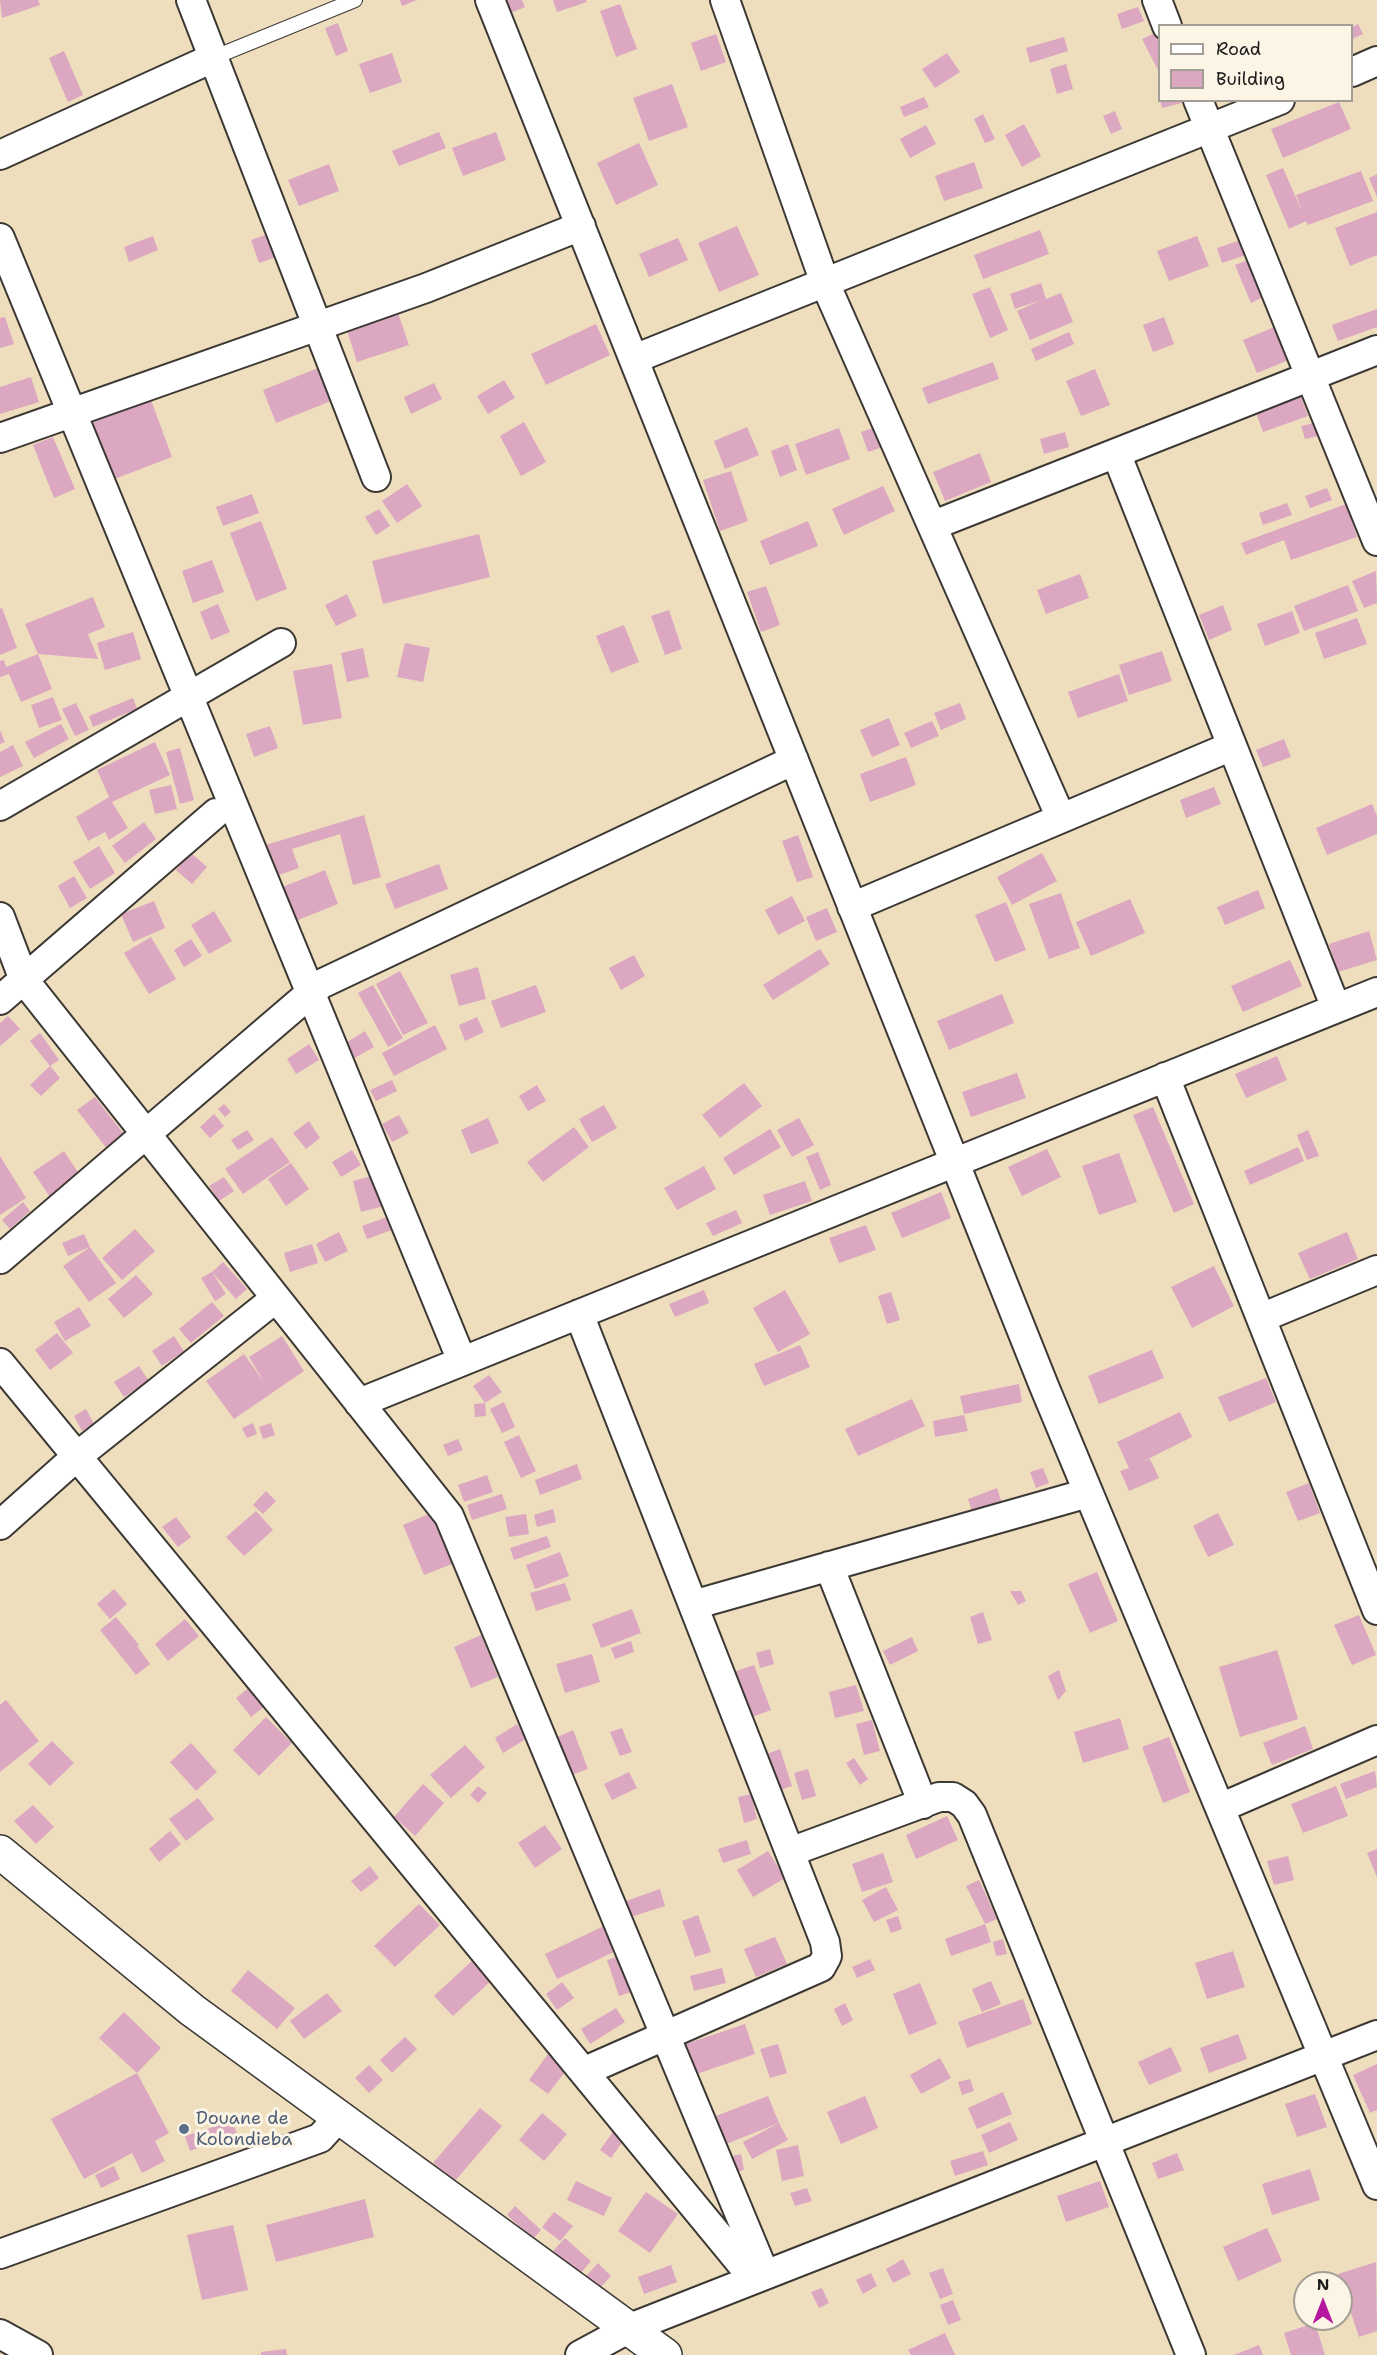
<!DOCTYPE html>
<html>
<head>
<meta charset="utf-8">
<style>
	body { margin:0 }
	#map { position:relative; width:1377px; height:2355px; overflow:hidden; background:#eedebd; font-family:"Shantell Sans",sans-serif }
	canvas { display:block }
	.legend { position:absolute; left:1158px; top:24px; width:195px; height:78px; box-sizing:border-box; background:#fcf5e5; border:2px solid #a29e95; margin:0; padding:8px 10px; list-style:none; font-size:18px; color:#1c1c1c }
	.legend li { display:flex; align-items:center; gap:12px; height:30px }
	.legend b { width:30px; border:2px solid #a29e95 }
	.north { position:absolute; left:1293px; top:2271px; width:60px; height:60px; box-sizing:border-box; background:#fcf5e5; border:2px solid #a29e95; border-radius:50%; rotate:0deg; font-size:16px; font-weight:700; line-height:24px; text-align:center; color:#1c1c1c }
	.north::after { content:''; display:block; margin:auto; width:21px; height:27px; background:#b5179e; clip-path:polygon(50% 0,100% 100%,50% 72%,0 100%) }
</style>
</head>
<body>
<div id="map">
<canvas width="1377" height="2355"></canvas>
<ul class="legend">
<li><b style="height:8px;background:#fff"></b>Road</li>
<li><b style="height:16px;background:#dca7c1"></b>Building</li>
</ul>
<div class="north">N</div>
</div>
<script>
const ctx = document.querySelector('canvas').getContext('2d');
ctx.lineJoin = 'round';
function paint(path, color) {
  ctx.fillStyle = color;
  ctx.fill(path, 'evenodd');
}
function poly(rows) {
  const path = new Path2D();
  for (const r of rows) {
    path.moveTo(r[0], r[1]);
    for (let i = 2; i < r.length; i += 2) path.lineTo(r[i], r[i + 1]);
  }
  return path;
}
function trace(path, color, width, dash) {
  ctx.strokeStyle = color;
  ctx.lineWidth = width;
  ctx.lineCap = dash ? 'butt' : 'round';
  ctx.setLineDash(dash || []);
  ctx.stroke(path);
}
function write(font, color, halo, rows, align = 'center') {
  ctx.font = font + ' "Shantell Sans",sans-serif';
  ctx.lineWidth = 6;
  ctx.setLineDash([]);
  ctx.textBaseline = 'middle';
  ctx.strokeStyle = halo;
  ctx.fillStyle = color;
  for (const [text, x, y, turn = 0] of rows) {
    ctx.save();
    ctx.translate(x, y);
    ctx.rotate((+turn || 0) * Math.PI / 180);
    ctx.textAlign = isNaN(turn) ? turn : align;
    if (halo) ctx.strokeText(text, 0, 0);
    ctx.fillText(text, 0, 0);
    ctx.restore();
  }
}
const building = poly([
	[0,0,38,0,40,5,2,18],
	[400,0,417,0,402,6],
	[502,0,522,0,525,7,508,14],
	[553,0,586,0,587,2,557,12],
	[620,4,637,49,616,57,600,11],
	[1138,7,1144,21,1122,29,1117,14],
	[338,23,348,51,336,56,325,28],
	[1358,24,1363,34,1352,39,1352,27],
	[1155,33,1160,42,1160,74,1142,39],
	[716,34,726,62,701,71,691,43],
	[1064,37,1068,51,1030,63,1026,48],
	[64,51,83,95,68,102,49,58],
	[392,53,402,82,370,93,359,64],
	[947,53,960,72,935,88,922,69],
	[1066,64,1073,89,1057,94,1050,69],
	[672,84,688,127,649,141,633,98],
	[924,97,929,107,904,117,900,107],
	[1160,100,1189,100,1189,101,1162,108],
	[1339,102,1351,129,1283,158,1271,129],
	[1115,111,1122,129,1111,134,1103,116],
	[983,114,995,139,985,143,974,119],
	[1024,124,1041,156,1022,167,1005,135],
	[926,125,936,144,910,158,900,139],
	[439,132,446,148,399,166,392,151],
	[496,132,506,160,463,176,452,148],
	[639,143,658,185,616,205,597,163],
	[974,162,983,188,944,201,935,176],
	[329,164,339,191,299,206,288,180],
	[1283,168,1303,214,1296,195,1361,171,1373,201,1308,225,1306,221,1289,229,1266,175],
	[1377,174,1377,197,1369,178],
	[1377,212,1377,255,1350,266,1335,228],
	[737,226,759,275,719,292,698,243],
	[1040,230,1049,254,983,279,974,255],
	[268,234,276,257,259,263,251,240],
	[153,236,158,250,129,262,124,247],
	[1197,236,1209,266,1169,281,1157,251],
	[678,238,688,260,649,277,639,254],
	[1241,240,1246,255,1222,263,1217,248],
	[1248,260,1263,297,1251,303,1235,265],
	[1041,283,1046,299,1061,293,1073,322,1030,340,1017,311,1041,300,1015,309,1010,294],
	[990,287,1008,330,990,338,972,294],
	[1377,309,1377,327,1338,341,1332,325],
	[398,313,409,345,357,362,347,330],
	[5,317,14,344,0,348,0,318],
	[1164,317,1174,344,1153,352,1143,325],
	[596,324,610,355,546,385,531,354],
	[1277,326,1291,359,1257,373,1243,340],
	[1069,332,1074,344,1036,361,1031,349],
	[993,362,999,379,928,404,922,388],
	[318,368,331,401,276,423,263,390],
	[1095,369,1110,405,1081,416,1066,381],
	[31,377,39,402,0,414,0,387],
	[504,380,515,398,488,414,477,396],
	[434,383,442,399,411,414,404,397],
	[1301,397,1308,416,1263,432,1256,413],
	[151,400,172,457,109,481,87,424],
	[524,422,546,462,521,476,500,436],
	[1314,423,1318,436,1305,439,1301,426],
	[879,426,886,446,868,452,861,432],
	[747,427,759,455,725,469,714,441],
	[839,428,850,459,806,475,795,444],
	[1065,432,1069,447,1044,454,1040,439],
	[53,437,75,489,54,498,33,445],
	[788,444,797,470,780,477,771,451],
	[980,453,991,482,945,501,933,472],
	[731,471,748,521,720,531,703,480],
	[407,484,422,506,397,523,382,501],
	[883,486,895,511,844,535,832,509],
	[1327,488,1332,500,1310,508,1305,496],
	[252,494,259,513,223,526,216,507],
	[1287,503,1292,515,1263,525,1259,513],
	[1346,504,1357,537,1291,560,1284,540,1246,555,1241,543],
	[379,509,390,526,376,535,365,517],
	[261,521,287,589,256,601,230,533],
	[808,521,818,546,770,565,760,541],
	[479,534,490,577,383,604,372,561],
	[212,560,224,592,193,603,182,571],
	[1376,571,1377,603,1364,608,1352,581],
	[1080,574,1089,598,1046,614,1037,590],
	[1348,585,1358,611,1304,631,1294,606],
	[766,586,780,625,761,632,747,592],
	[347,594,357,616,336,626,325,605],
	[93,597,105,627,88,634,98,659,38,654,52,689,21,702,9,674,0,677,0,661,4,660,6,667,38,654,25,624],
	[218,604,230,632,211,640,200,612],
	[1223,605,1232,630,1209,640,1199,615],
	[2,608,17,648,0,655,0,609],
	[669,610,682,649,665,655,651,616],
	[1292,611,1300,633,1265,646,1257,624],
	[1357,618,1367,644,1324,659,1315,633],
	[624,625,639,662,611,673,596,636],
	[133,632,141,659,105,670,97,643],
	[405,643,430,648,423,682,397,677],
	[363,648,369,677,347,682,341,653],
	[1162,651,1172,681,1129,695,1119,665],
	[332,664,342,718,303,725,293,671],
	[1119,674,1128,701,1078,718,1068,692],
	[53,697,62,720,39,728,31,705],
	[133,698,137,709,93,727,89,716],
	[76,703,89,730,75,736,62,709],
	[960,703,966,719,941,730,934,713],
	[889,718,900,745,872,757,860,730],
	[932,721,939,736,911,748,904,733],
	[61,724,69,739,34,758,25,742],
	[270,726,278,748,254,757,246,734],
	[0,730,5,742,0,744],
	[1284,739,1291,757,1263,767,1256,750],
	[155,742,170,775,112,802,128,828,109,840,105,832,88,841,76,817,109,797,97,770],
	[13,745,23,766,0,777,0,752],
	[180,748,194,800,180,804,166,752],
	[906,757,916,785,870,802,860,774],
	[171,785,177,809,155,814,149,790],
	[1214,787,1221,804,1186,818,1180,800],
	[1372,804,1377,816,1377,834,1327,855,1316,828],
	[364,815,381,877,353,885,340,834,292,849,299,868,276,876,266,845],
	[144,822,156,839,125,863,112,846],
	[798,835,813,877,797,882,782,841],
	[99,846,115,873,90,889,73,862],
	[191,853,207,867,192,884,176,870],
	[1042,853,1057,881,1012,905,997,877],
	[439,864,448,889,395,909,385,884],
	[325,870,338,904,293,922,280,888],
	[74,876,87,898,70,908,58,886],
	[1258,890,1265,908,1225,925,1217,907],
	[1061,893,1080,948,1049,959,1029,904],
	[792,896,805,921,778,935,765,910],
	[1130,899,1145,933,1091,956,1076,922],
	[154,901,165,928,133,942,121,914],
	[1006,902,1026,950,995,962,975,915],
	[827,908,837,932,816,941,806,917],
	[214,911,232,941,209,954,191,925],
	[1369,931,1377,960,1338,972,1329,944],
	[151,937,176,979,149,994,124,953],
	[191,939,202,956,184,967,174,950],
	[820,949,830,964,773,1000,763,985],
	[634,955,645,976,621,990,609,968],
	[1290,960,1302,986,1243,1012,1231,986],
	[478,967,486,999,459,1006,450,975],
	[400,971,428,1023,403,1035,376,984],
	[373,985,403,1038,388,1047,358,993],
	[536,985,546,1012,501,1028,491,1001],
	[1002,994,1014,1023,949,1050,937,1021],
	[8,1016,20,1029,0,1046,0,1023],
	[477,1017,484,1032,465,1041,459,1025],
	[435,1025,447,1049,394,1076,382,1053],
	[365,1031,374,1047,353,1059,344,1044],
	[40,1033,59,1060,50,1066,30,1041],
	[309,1044,319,1060,296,1074,287,1059],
	[1277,1056,1287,1080,1246,1098,1235,1074],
	[50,1066,60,1078,41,1096,30,1085],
	[1017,1073,1026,1098,971,1117,962,1092],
	[392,1080,397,1091,376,1101,370,1090],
	[744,1083,762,1106,720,1138,702,1115],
	[537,1085,546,1101,528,1111,519,1096],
	[95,1097,126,1137,108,1150,77,1110],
	[224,1104,231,1112,225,1117,218,1109],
	[604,1105,617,1128,592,1142,579,1119],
	[1153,1107,1194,1204,1174,1213,1133,1115],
	[214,1114,224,1126,210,1138,200,1127],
	[399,1115,409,1133,392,1142,382,1124],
	[488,1118,499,1143,471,1154,461,1130],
	[799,1118,814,1145,792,1157,777,1130],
	[309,1121,320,1138,306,1149,293,1133],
	[574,1127,589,1147,543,1182,527,1162],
	[770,1129,781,1147,734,1175,723,1158],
	[247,1130,254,1140,238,1150,231,1140],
	[1308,1130,1319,1156,1307,1160,1297,1135],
	[272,1137,290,1162,243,1194,225,1169],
	[1298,1147,1304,1161,1250,1185,1244,1171],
	[1047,1149,1061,1177,1022,1196,1008,1167],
	[352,1150,361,1165,341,1177,332,1162],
	[64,1151,81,1177,50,1197,33,1172],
	[818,1152,831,1185,820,1190,806,1157],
	[1119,1153,1137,1202,1099,1215,1082,1166],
	[0,1156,26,1198,0,1215],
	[291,1163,309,1189,286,1206,268,1179],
	[704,1166,716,1189,677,1210,664,1188],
	[375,1175,384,1206,361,1212,353,1181],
	[224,1177,234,1191,219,1201,209,1186],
	[805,1181,812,1201,770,1215,763,1195],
	[941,1192,951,1218,902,1238,891,1213],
	[23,1202,30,1211,10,1229,2,1220],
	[736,1210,742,1223,713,1236,706,1223],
	[387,1217,392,1230,367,1239,362,1226],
	[866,1225,876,1250,839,1263,829,1238],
	[135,1229,155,1251,122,1280,102,1258],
	[339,1232,348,1251,325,1262,316,1244],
	[1347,1232,1358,1259,1310,1279,1298,1253],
	[84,1234,90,1247,68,1256,62,1243],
	[312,1244,318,1263,290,1272,284,1253],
	[90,1247,116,1283,89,1302,63,1266],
	[223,1262,247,1289,236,1299,212,1272],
	[1214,1266,1234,1306,1192,1328,1171,1287],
	[212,1272,226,1294,215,1301,201,1278],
	[136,1275,153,1294,124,1318,108,1299],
	[704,1290,709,1303,675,1317,669,1304],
	[785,1290,810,1334,778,1352,753,1308],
	[891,1292,900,1320,887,1324,878,1296],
	[212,1302,224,1316,191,1343,179,1329],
	[79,1307,91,1326,65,1341,54,1322],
	[57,1333,73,1353,50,1370,35,1350],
	[174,1336,184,1351,162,1366,152,1351],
	[282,1336,304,1371,234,1419,206,1381,244,1354,264,1382,249,1357],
	[800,1345,810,1367,764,1386,754,1364],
	[1152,1350,1164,1378,1099,1404,1088,1376],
	[139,1366,149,1381,124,1397,114,1382],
	[489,1375,502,1392,485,1403,473,1386],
	[1266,1378,1276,1402,1229,1422,1218,1397],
	[1019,1384,1022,1402,964,1414,960,1396],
	[912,1399,925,1426,858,1456,845,1429],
	[504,1402,515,1427,502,1433,490,1409],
	[485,1403,486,1416,475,1417,474,1404],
	[86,1409,94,1424,82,1431,74,1416],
	[1180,1412,1192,1437,1140,1463,1150,1459,1159,1478,1129,1491,1120,1471,1129,1468,1117,1442],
	[964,1415,968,1431,935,1437,933,1421],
	[253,1423,257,1434,247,1438,242,1428],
	[271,1423,275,1435,263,1439,259,1427],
	[519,1435,536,1471,521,1478,504,1442],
	[458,1439,463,1450,448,1456,443,1445],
	[577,1464,582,1479,540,1495,535,1480],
	[1043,1468,1049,1483,1036,1488,1030,1472],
	[487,1475,493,1492,464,1502,458,1485],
	[1309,1483,1320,1513,1298,1521,1286,1492],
	[997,1488,1003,1506,974,1517,968,1499],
	[266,1491,276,1501,263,1514,253,1505],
	[502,1494,507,1509,472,1520,467,1505],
	[553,1509,556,1522,537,1527,534,1515],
	[256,1511,273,1530,244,1556,226,1537],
	[431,1513,452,1564,424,1575,403,1525],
	[1218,1513,1234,1545,1208,1557,1193,1526],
	[526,1514,529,1534,509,1537,505,1517],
	[176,1517,191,1537,178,1547,162,1527],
	[547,1536,551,1547,514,1560,510,1548],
	[560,1552,569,1576,535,1589,526,1565],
	[1097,1572,1118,1621,1090,1633,1068,1584],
	[565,1583,571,1600,536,1611,530,1593],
	[114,1589,127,1604,110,1619,97,1604],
	[1010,1591,1021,1591,1026,1601,1018,1605],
	[632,1609,641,1633,601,1648,592,1624],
	[983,1612,992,1640,978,1644,970,1617],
	[1359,1615,1376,1655,1352,1665,1334,1625],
	[116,1617,139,1645,137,1646,150,1664,136,1675,100,1630],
	[185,1619,199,1636,168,1661,155,1644],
	[481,1635,498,1677,471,1688,454,1647],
	[912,1637,918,1651,890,1665,883,1651],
	[631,1641,634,1652,615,1659,611,1648],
	[770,1649,774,1664,760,1668,756,1653],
	[1277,1650,1298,1719,1240,1737,1219,1667],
	[592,1654,600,1682,565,1693,556,1664],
	[754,1665,771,1710,749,1718,731,1673],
	[1059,1670,1066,1691,1058,1700,1048,1676],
	[856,1685,864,1711,835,1718,829,1692],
	[251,1686,265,1706,251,1717,236,1698],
	[6,1700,39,1741,0,1772,0,1705],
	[266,1717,292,1743,259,1776,233,1750],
	[1120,1718,1129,1749,1083,1763,1074,1732],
	[872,1720,880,1751,864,1755,856,1724],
	[517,1724,526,1739,503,1753,495,1738],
	[1305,1726,1313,1749,1272,1765,1263,1743],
	[622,1728,632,1752,620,1756,610,1732],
	[573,1730,588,1769,571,1775,557,1737],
	[1169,1737,1190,1792,1163,1803,1142,1747],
	[52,1741,74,1763,50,1786,28,1764],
	[191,1743,217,1772,196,1791,170,1762],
	[465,1745,485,1767,451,1798,430,1775],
	[780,1749,792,1786,777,1791,764,1755],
	[854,1758,868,1779,860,1785,846,1763],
	[808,1769,816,1796,802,1800,794,1773],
	[1375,1771,1377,1787,1346,1799,1340,1784],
	[629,1772,637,1788,612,1800,604,1784],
	[423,1784,444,1803,415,1836,394,1817],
	[478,1786,487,1793,478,1803,470,1795],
	[1336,1786,1348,1816,1303,1833,1291,1804],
	[751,1794,757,1819,744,1823,738,1797],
	[198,1798,214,1819,186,1841,169,1819],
	[33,1805,54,1827,36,1844,14,1821],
	[947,1816,958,1840,916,1859,906,1835],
	[545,1825,562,1849,535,1868,518,1843],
	[170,1831,181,1844,159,1862,149,1849],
	[747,1840,751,1854,723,1863,718,1849],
	[1377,1849,1377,1877,1367,1853],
	[768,1851,785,1878,753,1897,737,1870],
	[883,1853,893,1882,862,1892,852,1864],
	[1288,1856,1294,1880,1274,1885,1267,1861],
	[370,1866,379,1878,361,1892,351,1881],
	[979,1880,997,1919,985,1924,966,1886],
	[886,1887,898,1910,874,1922,862,1900],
	[660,1889,665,1906,631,1917,626,1901],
	[419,1904,440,1925,395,1967,374,1946],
	[698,1915,711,1952,695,1957,682,1921],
	[898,1916,902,1929,891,1933,886,1920],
	[985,1924,991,1942,951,1956,945,1939],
	[606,1925,618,1950,557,1979,545,1954],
	[775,1937,787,1964,756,1977,744,1949],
	[1003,1939,1007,1954,996,1956,993,1942],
	[1233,1951,1245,1987,1207,1999,1195,1963],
	[625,1954,637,1990,619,1996,607,1960],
	[475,1958,494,1978,453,2016,434,1996],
	[870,1959,875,1970,857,1978,852,1967],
	[722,1968,726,1983,694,1991,690,1976],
	[248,1970,295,2008,277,2029,231,1991],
	[991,1981,1001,2004,982,2012,972,1989],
	[562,1982,574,1998,557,2010,546,1994],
	[920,1983,937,2024,909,2035,893,1994],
	[327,1993,342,2011,304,2039,290,2021],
	[1023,1999,1032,2024,967,2048,958,2022],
	[845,2003,853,2020,842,2026,834,2009],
	[616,2008,625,2022,590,2044,581,2029],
	[124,2012,161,2048,137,2073,169,2133,155,2141,165,2161,142,2173,132,2153,84,2179,51,2119,137,2073,99,2038],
	[745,2024,755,2054,694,2075,683,2045],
	[1238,2034,1247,2059,1209,2073,1200,2048],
	[405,2037,417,2049,392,2073,380,2060],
	[778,2044,787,2073,770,2078,760,2049],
	[1171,2047,1182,2071,1149,2085,1138,2062],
	[548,2054,568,2068,548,2094,529,2080],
	[940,2058,951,2078,921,2094,910,2075],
	[1377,2064,1377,2110,1370,2113,1353,2075],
	[369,2065,383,2080,369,2093,355,2078],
	[970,2079,974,2091,962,2095,958,2082],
	[1003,2092,1012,2114,977,2129,968,2108],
	[1315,2094,1327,2127,1297,2137,1285,2104],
	[768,2096,779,2123,726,2144,716,2116],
	[865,2096,878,2128,841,2144,827,2112],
	[480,2108,502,2126,455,2181,433,2163],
	[542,2113,567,2134,544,2161,519,2140],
	[232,2121,237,2134,190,2151,185,2136],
	[1010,2122,1018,2140,989,2153,981,2135],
	[779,2123,788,2140,752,2159,743,2142],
	[615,2129,626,2137,611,2158,600,2150],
	[798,2145,804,2176,782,2181,776,2150],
	[983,2151,988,2165,955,2176,950,2161],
	[1177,2153,1184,2170,1158,2179,1152,2163],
	[741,2154,744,2170,731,2173,728,2157],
	[114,2166,120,2179,101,2188,95,2175],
	[1310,2169,1320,2200,1272,2215,1262,2184],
	[576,2181,612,2198,604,2216,567,2200],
	[1100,2181,1109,2207,1066,2222,1057,2196],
	[807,2188,812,2201,795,2206,790,2193],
	[646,2192,678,2214,650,2253,618,2231],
	[365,2199,374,2237,276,2262,266,2225],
	[515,2206,541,2230,533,2239,507,2215],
	[554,2212,573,2226,560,2241,542,2227],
	[233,2225,248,2290,202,2300,187,2235],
	[1267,2228,1282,2261,1238,2281,1223,2247],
	[565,2238,591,2261,579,2275,553,2251],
	[903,2259,911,2274,893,2283,886,2269],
	[1376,2262,1377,2331,1359,2337,1338,2274],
	[598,2263,611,2276,600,2288,586,2276],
	[671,2265,677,2282,644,2294,638,2277],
	[943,2268,953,2294,940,2299,929,2273],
	[871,2273,877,2286,863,2294,856,2280],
	[822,2288,829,2303,819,2308,811,2292],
	[953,2300,961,2320,948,2325,940,2305],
	[1315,2323,1325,2355,1291,2355,1284,2333],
	[945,2333,955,2355,911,2355,908,2350],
	[1259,2345,1263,2355,1234,2355],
	[286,2349,287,2355,261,2355,261,2352]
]);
const service = poly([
	[215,57,355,0]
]);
const minor = poly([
	[191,0,376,477],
	[490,0,1044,1386,1377,2185],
	[725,0,825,283,1061,818],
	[1157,0,1167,26],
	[1352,72,1377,61],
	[1198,100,1377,541],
	[0,155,215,57],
	[0,238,462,1361],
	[634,359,1280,100],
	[0,438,426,288,581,226],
	[1116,453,1336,1008],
	[934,525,1377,350],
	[0,806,281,643],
	[852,907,1232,746],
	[0,917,24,980,449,1516,765,2275],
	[0,1000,216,813],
	[1165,1077,1377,1610],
	[0,1259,321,984,794,760],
	[579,1314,825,1942,827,1956,821,1967,585,2071],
	[1261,1318,1377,1270],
	[0,1363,754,2279],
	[359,1403,1377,992],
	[0,1525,75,1458,276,1298],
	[829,1566,923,1804],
	[693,1605,1088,1493],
	[1220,1808,1377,1740],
	[790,1852,939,1797,953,1797,964,1804,972,1815,1191,2355],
	[0,2254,320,2138,339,2117],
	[0,2334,38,2355],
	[580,2355,630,2328,1377,2035]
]);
const primary = poly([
	[0,1852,192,2010,665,2355]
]);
const markers = [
	[184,2129,6,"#5c6f8a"]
];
const serviceNames = [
	["Douane de",196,2119],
	["Kolondieba",196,2140]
];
paint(building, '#dca7c1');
trace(service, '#3c3934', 16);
trace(minor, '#3c3934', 32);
trace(primary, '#3c3934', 36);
trace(service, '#fff', 14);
trace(minor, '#fff', 28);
trace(primary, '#fff', 33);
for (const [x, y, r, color] of markers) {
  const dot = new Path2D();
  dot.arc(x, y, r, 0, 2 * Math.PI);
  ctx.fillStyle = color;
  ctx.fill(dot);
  trace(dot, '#fcf5e5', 2);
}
write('18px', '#4e5e75', '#fcf5e5', serviceNames, 'left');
</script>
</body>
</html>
